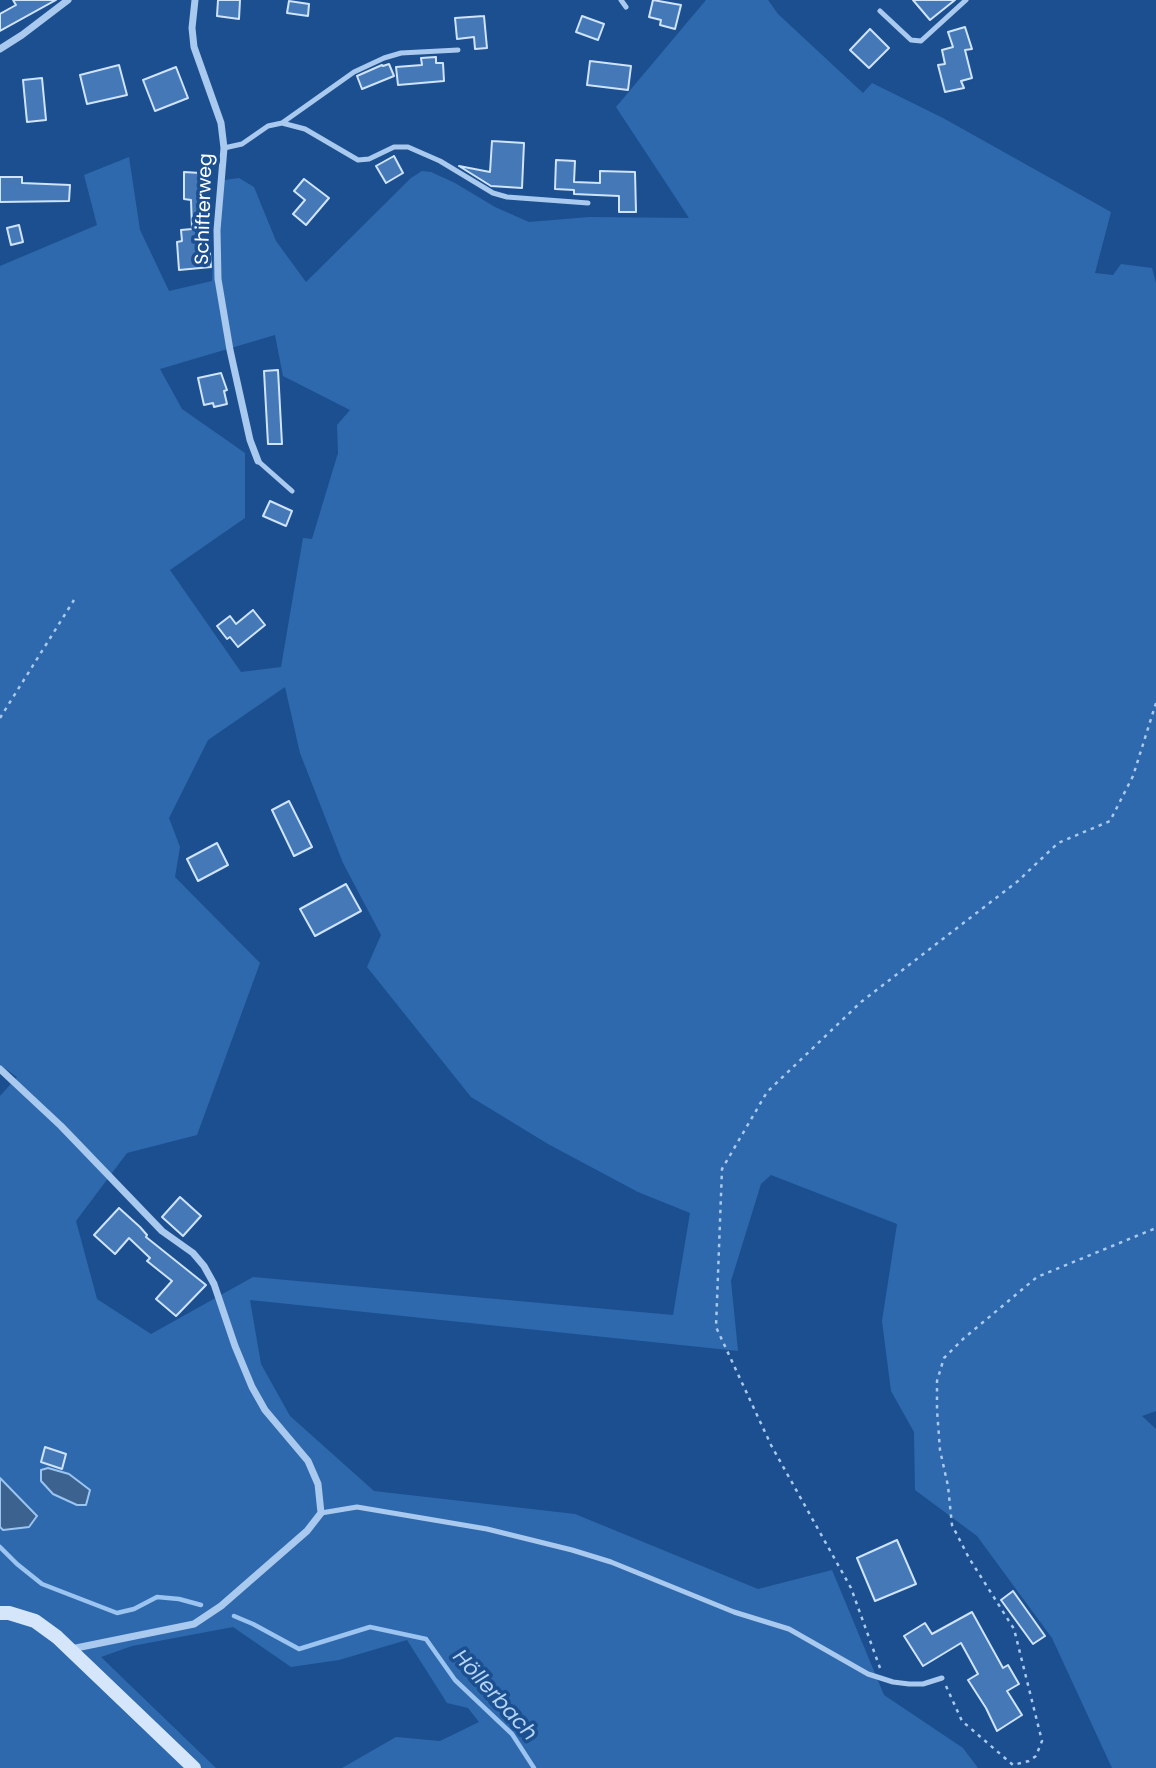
<!DOCTYPE html>
<html>
<head>
<meta charset="utf-8">
<style>
	body { margin:0 }
	canvas { display:block; background:#1b4f8f }
</style>
</head>
<body>
<canvas width="1156" height="1768"></canvas>
<script>
const ctx = document.querySelector('canvas').getContext('2d');
ctx.lineJoin = 'round';
function paint(path, color) {
  ctx.fillStyle = color;
  ctx.fill(path, 'evenodd');
}
function poly(rows) {
  const path = new Path2D();
  for (const r of rows) {
    path.moveTo(r[0], r[1]);
    for (let i = 2; i < r.length; i += 2) path.lineTo(r[i], r[i + 1]);
  }
  return path;
}
function trace(path, color, width, dash) {
  ctx.strokeStyle = color;
  ctx.lineWidth = width;
  ctx.lineCap = dash ? 'butt' : 'round';
  ctx.setLineDash(dash || []);
  ctx.stroke(path);
}
function write(font, color, halo, rows, align = 'center') {
  ctx.font = font + ' Poppins,sans-serif';
  ctx.lineWidth = 7;
  ctx.setLineDash([]);
  ctx.textBaseline = 'middle';
  ctx.strokeStyle = halo;
  ctx.fillStyle = color;
  for (const [text, x, y, turn = 0] of rows) {
    ctx.save();
    ctx.translate(x, y);
    ctx.rotate((+turn || 0) * Math.PI / 180);
    ctx.textAlign = isNaN(turn) ? turn : align;
    if (halo) ctx.strokeText(text, 0, 0);
    ctx.fillText(text, 0, 0);
    ctx.restore();
  }
}
const green = poly([
	[706,0,768,0,778,14,863,93,872,83,943,118,1111,212,1095,273,1113,275,1121,264,1152,268,1156,283,1156,1411,1142,1416,1156,1429,1156,1768,1112,1768,1052,1638,977,1536,915,1490,914,1432,891,1391,882,1321,897,1224,771,1175,761,1184,731,1281,738,1351,250,1300,261,1364,290,1416,374,1491,575,1514,758,1589,832,1570,884,1695,963,1748,978,1768,342,1768,396,1737,440,1741,479,1722,468,1708,447,1703,407,1640,339,1660,291,1667,233,1627,132,1646,101,1657,216,1768,0,1768,0,1527,3,1530,37,1516,0,1478,0,1096,17,1077,0,1065,0,266,97,225,84,175,129,157,140,230,169,291,212,281,218,181,239,178,254,187,276,241,306,282,411,178,422,171,431,172,455,183,495,207,529,222,589,217,689,218,616,107],
	[275,335,283,376,350,410,337,425,338,453,312,539,303,538,281,667,241,672,170,570,245,518,245,453,182,409,160,369],
	[285,687,300,753,343,863,381,935,367,967,471,1097,548,1144,638,1192,690,1213,673,1315,253,1277,151,1334,97,1299,76,1221,127,1153,197,1135,260,963,175,877,180,847,169,818,208,740]
]);
const water = poly([
	[48,1468,69,1474,90,1490,86,1505,77,1505,53,1494,41,1481,41,1470,48,1468],
	[0,1478,37,1516,29,1527,3,1530,0,1527,0,1478]
]);
const stream = poly([
	[0,1547,17,1564,42,1584,117,1613,134,1609,157,1597,179,1599,201,1605],
	[234,1616,253,1624,299,1649,370,1627,426,1639,455,1680,512,1734,534,1768]
]);
const building = poly([
	[13,0,56,0,0,31,0,14,16,5,13,0],
	[218,0,240,0,239,19,217,16,218,0],
	[653,0,681,5,675,29,660,25,661,20,649,17,653,0],
	[913,0,955,0,930,20,913,0],
	[289,1,309,4,308,16,287,13,289,1],
	[484,16,487,48,475,49,474,37,457,39,455,18,484,16],
	[582,16,604,24,598,40,576,32,582,16],
	[965,27,972,49,965,50,972,78,961,81,964,88,945,92,938,65,945,64,942,50,953,47,948,32,965,27],
	[870,29,889,48,869,68,850,50,870,29],
	[436,57,436,63,443,63,444,81,398,85,396,67,422,65,421,58,436,57],
	[590,61,631,66,628,90,587,85,590,61],
	[389,64,394,76,362,89,357,76,382,65,383,66,389,64],
	[119,65,127,95,87,104,80,75,119,65],
	[176,67,188,98,155,111,143,80,176,67],
	[42,78,46,120,27,122,23,80,42,78],
	[492,141,524,143,522,188,491,186,459,166,490,172,492,141],
	[394,156,403,173,386,183,376,166,394,156],
	[556,160,575,161,574,182,600,183,600,171,635,172,636,212,619,212,619,196,574,194,574,190,555,189,556,160],
	[184,172,201,173,201,188,207,188,205,228,208,228,211,267,179,270,177,242,182,241,181,230,192,229,191,200,184,199,184,172],
	[0,177,22,177,22,183,70,185,69,201,0,202,0,177],
	[304,179,329,198,306,225,293,214,305,200,294,191,304,179],
	[19,225,23,242,11,245,7,228,19,225],
	[278,370,282,444,268,444,264,371,278,370],
	[221,373,227,390,224,391,227,404,214,407,213,403,204,405,198,378,221,373],
	[270,501,292,511,286,526,263,516,270,501],
	[253,610,265,625,238,647,230,637,227,639,217,626,230,616,236,624,253,610],
	[289,801,312,847,294,856,272,810,289,801],
	[217,843,228,865,198,881,187,859,217,843],
	[346,884,361,911,315,936,300,909,346,884],
	[180,1197,201,1216,183,1236,162,1217,180,1197],
	[119,1208,140,1227,147,1235,146,1237,206,1285,176,1316,156,1299,172,1281,147,1261,150,1258,129,1238,115,1254,94,1235,119,1208],
	[45,1447,66,1454,62,1469,41,1462,45,1447],
	[897,1540,916,1584,875,1601,857,1558,897,1540],
	[1013,1591,1045,1636,1033,1644,1001,1600,1013,1591],
	[972,1612,1003,1668,1008,1665,1019,1684,1007,1691,1022,1715,997,1731,986,1708,968,1680,978,1674,961,1643,923,1666,904,1636,925,1623,932,1634,972,1612]
]);
const path = poly([
	[0,718,74,600],
	[880,1668,851,1588,771,1445,716,1327,722,1169,767,1092,861,1002,1018,881,1058,843,1110,821,1133,776,1156,703],
	[946,1686,962,1721,1013,1765,1029,1761,1036,1756,1042,1741,1014,1629,969,1558,952,1525,948,1486,940,1450,937,1410,937,1381,944,1358,963,1339,1037,1277,1156,1228]
]);
const lane = poly([
	[621,0,626,7],
	[880,11,911,40,921,41,966,0],
	[282,123,354,72,384,58,401,53,458,50],
	[224,148,242,144,268,126,282,123,305,129,358,160,369,159,394,147,408,147,440,161,493,193,507,197,588,203],
	[258,461,292,491],
	[321,1513,357,1507,487,1529,572,1550,611,1562,734,1612,789,1629,868,1674,893,1682,909,1684,923,1684,942,1678]
]);
const street = poly([
	[195,0,192,28,194,47,221,123,224,148,217,230,218,279,230,350,250,440,258,461],
	[0,49,22,35,68,0],
	[0,1069,61,1126,162,1231,193,1253,204,1266,214,1284,235,1346,252,1387,265,1410,308,1461,318,1484,321,1513,307,1531,221,1606,194,1624,71,1649]
]);
const secondary = poly([
	[0,1613,9,1613,35,1621,57,1637,194,1768]
]);
const streetNames = [
	["Schifterweg",205,209,-88]
];
const waterNames = [
	["Höllerbach",494,1696,48]
];
paint(green, '#2e69ad');
paint(water, '#3c6290');
trace(water, '#9cc4f0', 2);
trace(stream, '#9cc4f0', 4.5);
paint(building, '#4478b7');
trace(building, '#cfe3fa', 2);
trace(path, '#a9c9ee', 2.5, [3.5, 5]);
trace(lane, '#a9c9ee', 5);
trace(street, '#a9c9ee', 7);
trace(secondary, '#d6e6fa', 14);
write('19px', '#fff', '#1b4f8f', streetNames);
write('italic 21px', '#b5d3f5', '#1b4f8f', waterNames);
</script>
</body>
</html>
